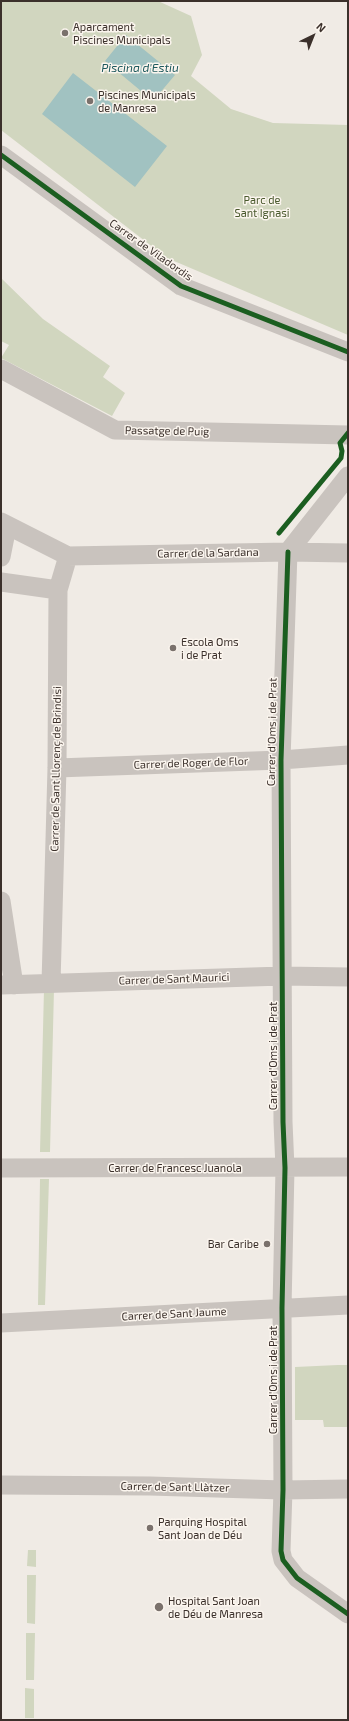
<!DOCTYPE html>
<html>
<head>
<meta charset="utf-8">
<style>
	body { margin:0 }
	#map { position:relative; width:349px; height:1721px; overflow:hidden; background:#f0ebe5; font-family:"Exo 2",sans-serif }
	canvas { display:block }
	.frame { position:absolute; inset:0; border:2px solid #3b302b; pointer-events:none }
	.north { position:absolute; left:293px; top:16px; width:40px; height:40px; -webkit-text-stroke:3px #fbf5ee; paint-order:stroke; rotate:43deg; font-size:11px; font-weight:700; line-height:16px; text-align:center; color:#3b302b }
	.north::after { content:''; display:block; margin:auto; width:14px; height:18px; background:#3b302b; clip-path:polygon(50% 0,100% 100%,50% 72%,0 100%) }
</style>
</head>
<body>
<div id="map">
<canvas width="349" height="1721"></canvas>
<div class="frame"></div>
<div class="north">N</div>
</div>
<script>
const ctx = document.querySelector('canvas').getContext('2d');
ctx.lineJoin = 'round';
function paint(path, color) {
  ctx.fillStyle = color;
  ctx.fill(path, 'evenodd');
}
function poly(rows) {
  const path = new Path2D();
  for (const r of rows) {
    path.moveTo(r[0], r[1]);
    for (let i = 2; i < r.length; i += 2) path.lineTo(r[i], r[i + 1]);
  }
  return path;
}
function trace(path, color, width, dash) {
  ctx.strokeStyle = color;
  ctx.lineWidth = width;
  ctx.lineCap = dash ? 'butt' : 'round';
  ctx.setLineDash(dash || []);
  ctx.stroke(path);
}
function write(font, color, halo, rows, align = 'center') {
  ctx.font = font + ' "Exo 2",sans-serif';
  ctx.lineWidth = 3;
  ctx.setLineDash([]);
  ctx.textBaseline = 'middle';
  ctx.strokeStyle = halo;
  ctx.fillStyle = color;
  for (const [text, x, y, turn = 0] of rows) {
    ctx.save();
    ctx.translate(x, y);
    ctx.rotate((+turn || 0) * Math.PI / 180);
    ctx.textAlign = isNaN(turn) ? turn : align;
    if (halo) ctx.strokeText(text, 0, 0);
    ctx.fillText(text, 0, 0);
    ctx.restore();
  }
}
const green = poly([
	[1,1,158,1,191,16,202,55,191,76,231,109,273,123,348,125,348,335,167,258,1,130],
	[1,278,43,319,110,366,103,377,125,393,112,416,1,358,9,345,1,341],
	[44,989,54,989,50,1152,40,1152],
	[40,1179,49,1179,45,1305,38,1305],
	[338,1365,348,1365,348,1427,324,1427,323,1420,295,1420,295,1367],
	[28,1550,36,1550,36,1567,27,1566],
	[27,1575,36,1575,35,1624,27,1623],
	[2,1611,2,1706,1,1705],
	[26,1633,35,1633,34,1680,26,1680],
	[25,1688,34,1689,34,1718,25,1718]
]);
const water = poly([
	[126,35,175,75,153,101,105,61],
	[73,73,167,146,135,187,42,114]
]);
const minor = poly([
	[1,155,181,286,348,352],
	[1,369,115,430,348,435],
	[1,522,68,556,288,552,348,553],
	[288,552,281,760,283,1122,285,1168,282,1308,283,1490,281,1551,283,1560,297,1578,348,1614],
	[288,552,348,476],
	[1,557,7,527],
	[1,582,58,590],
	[57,768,281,760,348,755],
	[1,901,14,985],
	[51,983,57,768,58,590,68,556],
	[1,985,283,976,348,977],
	[1,1168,348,1167],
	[1,1323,348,1305],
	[1,1485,150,1486,283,1490,348,1489]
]);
const cycleway = poly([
	[1,155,181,286,348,352],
	[279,533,341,458,342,451,340,443,348,433],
	[288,552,281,760,283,1122,285,1168,282,1308,283,1490,281,1551,283,1560,297,1578,348,1614]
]);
const markers = [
	[65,33,4,"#7a716c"],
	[90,101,4,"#7a716c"],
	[173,648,4,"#7a716c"],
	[267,1244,4,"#7a716c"],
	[150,1528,4,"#7a716c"],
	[159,1607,5,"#7a716c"]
];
const poiNames = [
	["Aparcament",73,27],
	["Piscines Municipals",73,40],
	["Piscines Municipals",98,95],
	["de Manresa",98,108],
	["Escola Oms",181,642],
	["i de Prat",181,655],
	["Bar Caribe",259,1244,"right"],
	["Parquing Hospital",158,1522],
	["Sant Joan de Déu",158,1535],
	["Hospital Sant Joan",168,1601],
	["de Déu de Manresa",168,1614]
];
const parkNames = [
	["Parc de",262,200],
	["Sant Ignasi",262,213]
];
const streetNames = [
	["Carrer de Viladordis",151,250,35],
	["Passatge de Puig",167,431,1],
	["Carrer de la Sardana",208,553,-1],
	["Carrer d'Oms i de Prat",272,732,-89],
	["Carrer de Roger de Flor",191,763,-2],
	["Carrer de Sant Llorenç de Brindisi",56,769,-89],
	["Carrer de Sant Maurici",174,979,-2],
	["Carrer d'Oms i de Prat",273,1056,-90],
	["Carrer de Francesc Juanola",175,1168],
	["Carrer de Sant Jaume",174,1314,-3],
	["Carrer d'Oms i de Prat",273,1380,-90],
	["Carrer de Sant Llàtzer",175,1487,1]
];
const waterNames = [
	["Piscina d'Estiu",140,68]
];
paint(green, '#d1d6bf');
paint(water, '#a1c2c1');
trace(minor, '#c9c3be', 19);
trace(cycleway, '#1b5e20', 5);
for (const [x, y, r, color] of markers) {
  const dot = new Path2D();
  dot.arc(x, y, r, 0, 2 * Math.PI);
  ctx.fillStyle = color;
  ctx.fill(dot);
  trace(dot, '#fbf5ee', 1.5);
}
write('11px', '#3b302b', '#fbf5ee', poiNames, 'left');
write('11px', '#4a5a2e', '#fbf5ee', parkNames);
write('11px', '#3b302b', '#fbf5ee', streetNames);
write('italic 12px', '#1f5a5e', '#fbf5ee', waterNames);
</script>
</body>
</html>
